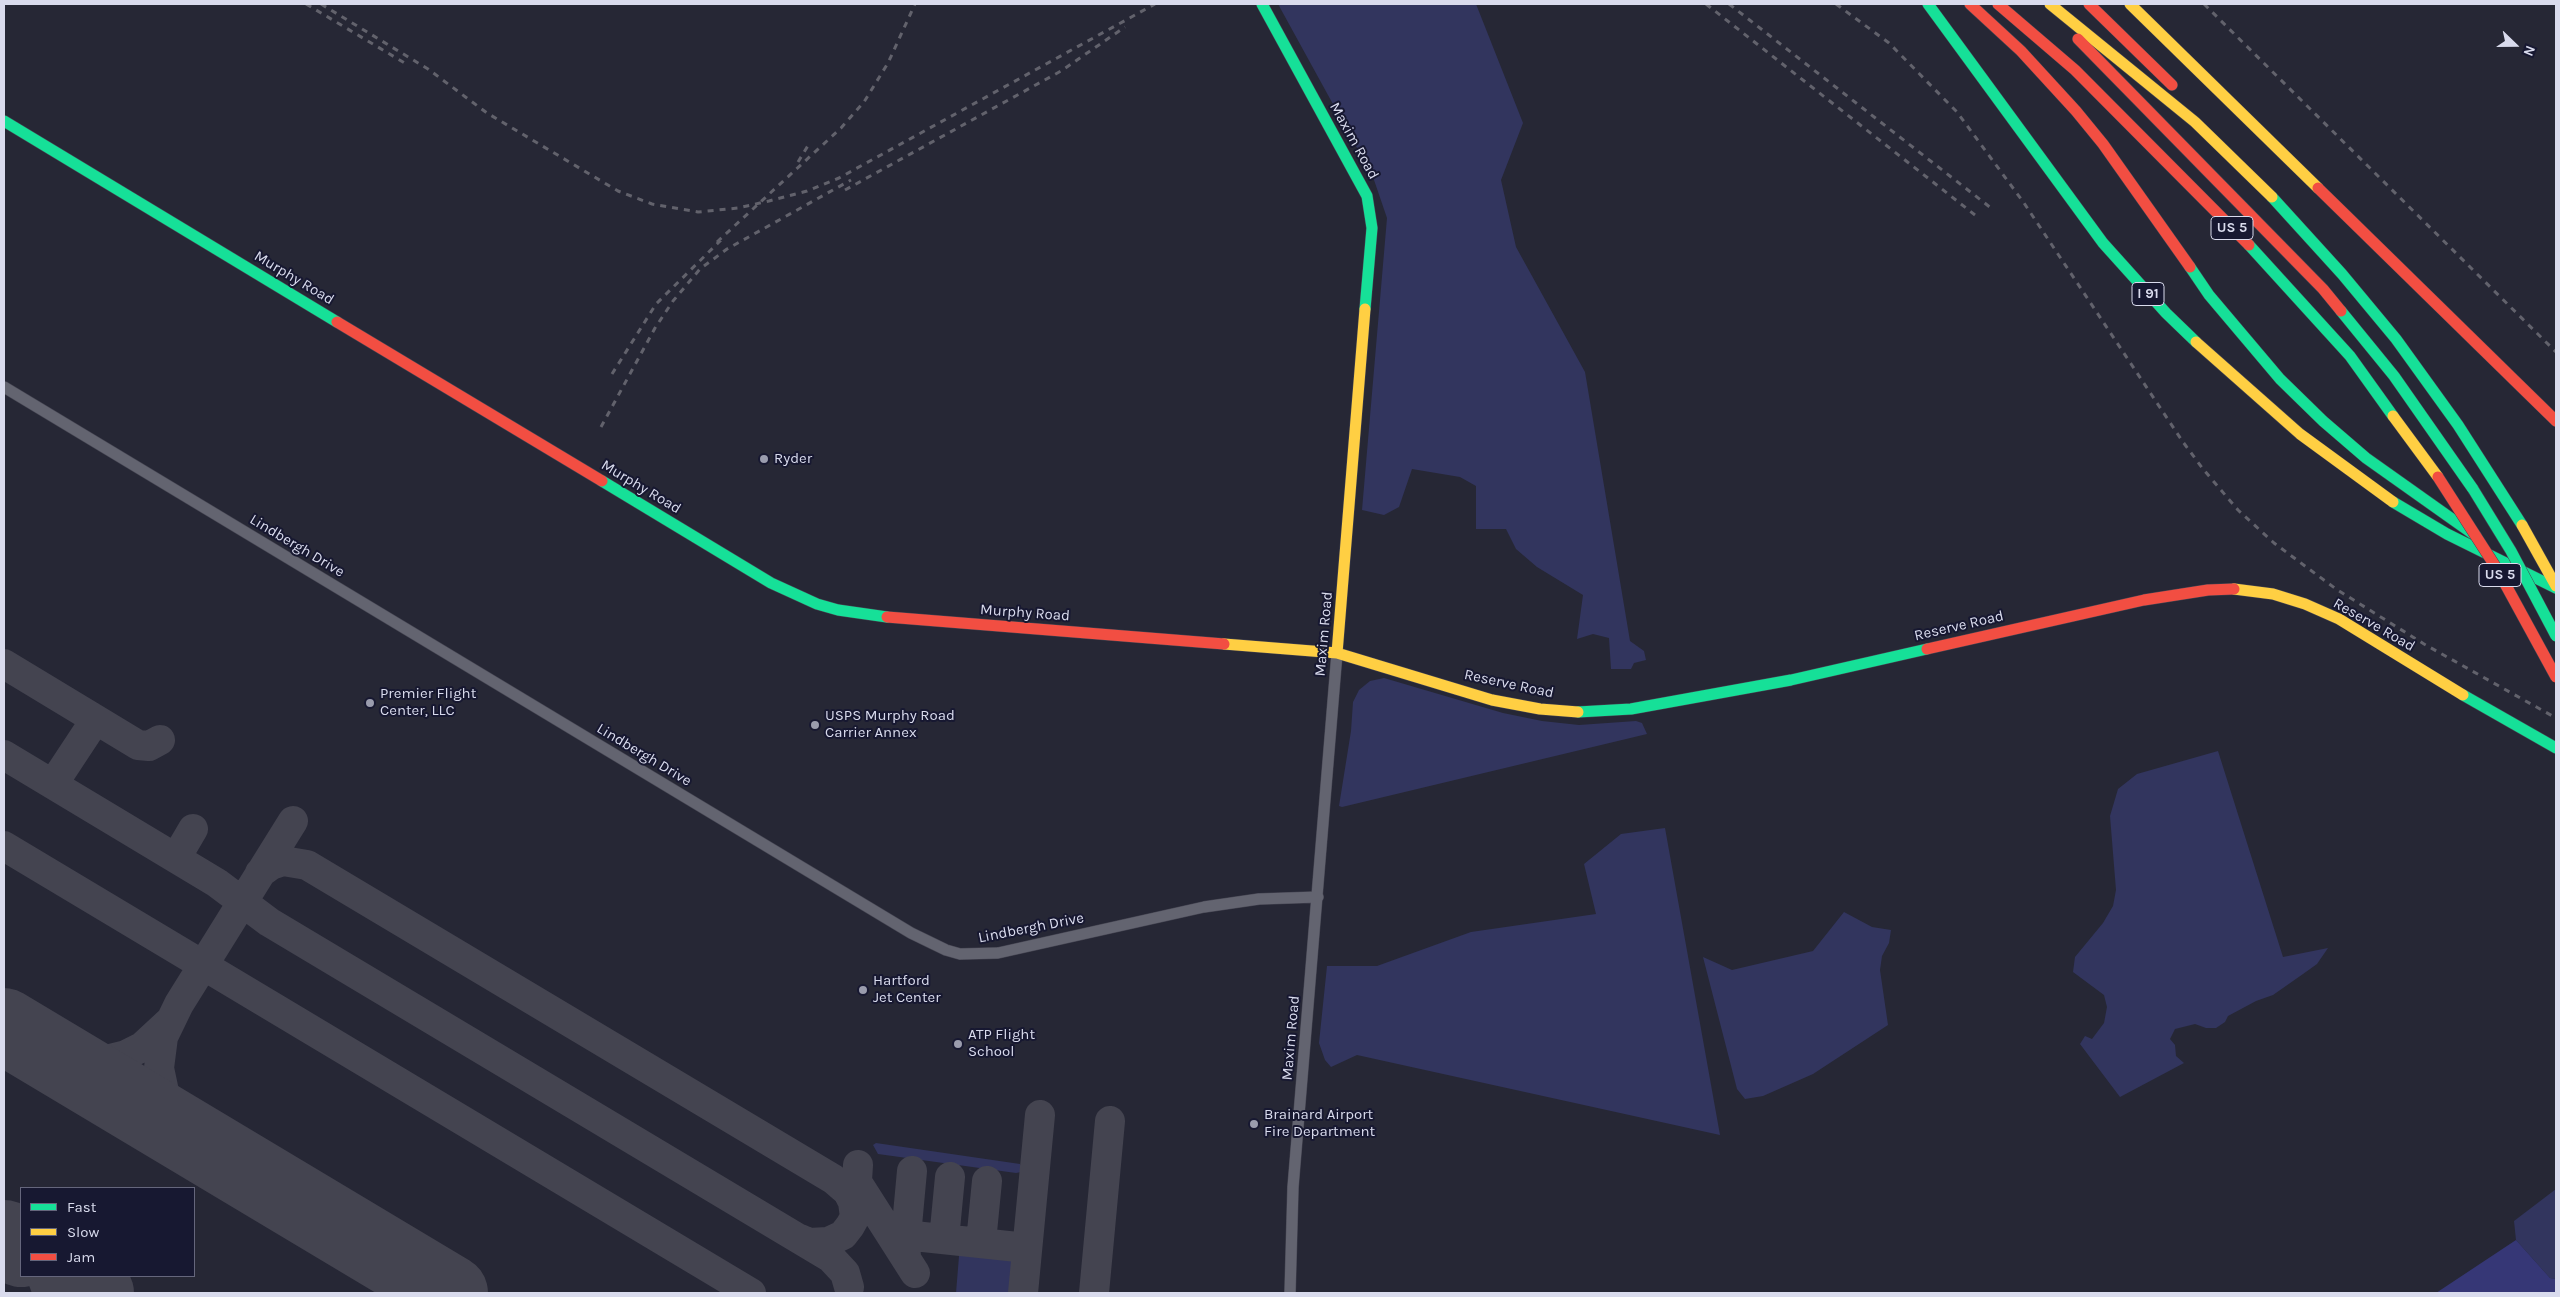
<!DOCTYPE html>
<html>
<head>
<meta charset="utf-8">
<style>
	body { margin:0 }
	#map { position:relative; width:2560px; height:1297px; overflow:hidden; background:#262735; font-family:Karla,sans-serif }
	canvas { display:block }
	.frame { position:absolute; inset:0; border:5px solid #d9dbed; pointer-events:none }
	.legend { position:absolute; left:20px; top:1187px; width:175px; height:90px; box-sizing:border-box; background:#171831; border:1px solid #65667c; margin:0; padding:6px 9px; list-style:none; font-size:15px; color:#d9dbed }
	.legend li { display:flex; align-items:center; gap:10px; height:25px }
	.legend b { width:25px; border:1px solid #65667c }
	.north { position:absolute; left:2490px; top:20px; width:50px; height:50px; -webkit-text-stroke:4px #171831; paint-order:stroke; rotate:112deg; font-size:14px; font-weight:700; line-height:20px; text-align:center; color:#d9dbed }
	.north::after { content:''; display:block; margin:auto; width:18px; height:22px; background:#d9dbed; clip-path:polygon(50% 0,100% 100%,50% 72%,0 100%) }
</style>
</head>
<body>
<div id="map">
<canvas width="2560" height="1297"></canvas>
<div class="frame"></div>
<ul class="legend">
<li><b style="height:6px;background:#16e098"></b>Fast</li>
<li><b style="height:6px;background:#ffcf43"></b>Slow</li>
<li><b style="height:6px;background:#f24e42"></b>Jam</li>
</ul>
<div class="north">N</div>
</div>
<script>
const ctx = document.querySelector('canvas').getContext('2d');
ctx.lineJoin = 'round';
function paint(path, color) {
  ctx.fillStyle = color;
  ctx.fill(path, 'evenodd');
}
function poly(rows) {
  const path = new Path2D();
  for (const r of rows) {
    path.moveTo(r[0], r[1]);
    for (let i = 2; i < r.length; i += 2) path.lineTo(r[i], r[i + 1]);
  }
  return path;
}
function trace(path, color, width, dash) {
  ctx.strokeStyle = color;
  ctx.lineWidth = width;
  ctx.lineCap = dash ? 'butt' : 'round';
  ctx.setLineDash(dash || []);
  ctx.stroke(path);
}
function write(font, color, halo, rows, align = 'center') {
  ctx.font = font + ' Karla,sans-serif';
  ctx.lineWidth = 4;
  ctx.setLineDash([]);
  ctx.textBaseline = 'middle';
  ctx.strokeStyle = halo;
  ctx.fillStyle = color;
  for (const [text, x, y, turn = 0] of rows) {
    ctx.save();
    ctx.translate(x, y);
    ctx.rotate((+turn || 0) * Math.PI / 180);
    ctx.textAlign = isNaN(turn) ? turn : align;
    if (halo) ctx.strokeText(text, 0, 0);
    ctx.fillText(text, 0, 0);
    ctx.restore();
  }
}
const green = poly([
	[1278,4,1476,4,1523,123,1501,180,1516,247,1585,372,1630,641,1644,651,1646,660,1634,663,1631,669,1611,669,1609,638,1593,634,1577,639,1583,595,1537,567,1516,549,1506,529,1476,529,1476,486,1460,477,1412,469,1399,507,1384,515,1362,510,1387,218,1373,177],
	[1384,678,1503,713,1542,721,1579,725,1636,721,1642,723,1647,734,1342,807,1339,806,1351,731,1353,702,1359,690,1370,681],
	[2218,751,2283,957,2328,948,2317,964,2303,974,2273,995,2256,1001,2228,1016,2225,1022,2216,1028,2206,1028,2195,1024,2175,1029,2170,1039,2175,1045,2176,1056,2184,1063,2120,1097,2080,1044,2085,1036,2092,1039,2104,1023,2107,1007,2104,995,2073,972,2075,957,2103,923,2113,906,2116,890,2110,816,2118,789,2137,774],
	[1665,828,1720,1135,1357,1055,1331,1067,1325,1060,1319,1043,1327,966,1377,966,1471,932,1596,914,1584,864,1621,834],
	[1844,912,1872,927,1891,930,1889,943,1882,956,1880,970,1888,1025,1813,1074,1763,1096,1745,1099,1737,1089,1703,957,1732,970,1813,951],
	[876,1143,1020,1164,1023,1168,1021,1172,1016,1173,878,1154,873,1145],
	[2556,1189,2556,1279,2550,1278,2516,1240,2514,1221],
	[960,1244,1006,1248,1014,1252,1016,1256,1013,1293,956,1293]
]);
const water = poly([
	[2516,1240,2550,1278,2556,1279,2556,1293,2436,1293]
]);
const taxiway = poly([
	[4,664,138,745,149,746,160,740],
	[4,755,217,883,269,922,831,1258,845,1273,849,1287],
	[58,787,56,780,59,775,90,728,92,720,90,716],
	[4,846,751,1293],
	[176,858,193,829],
	[260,873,271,865,283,861,307,865,833,1179,848,1192,853,1202,855,1217,850,1226,843,1235,828,1242,809,1243,800,1239],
	[44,1050,85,1061,106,1060,126,1055,142,1047,169,1022],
	[201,1144,185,1129,166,1101,159,1068,163,1037,179,1004,293,821],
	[857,1182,915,1273],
	[855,1212,858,1165],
	[889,1230,895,1234,1027,1248],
	[933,1238,941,1235,945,1229,950,1177],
	[971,1242,979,1238,982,1232,987,1181],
	[906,1256,905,1247,912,1171],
	[1023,1293,1040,1115],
	[1094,1293,1110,1121]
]);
const runway = poly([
	[4,1026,450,1293],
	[4,1238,21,1249],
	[66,1276,96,1293]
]);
const street = poly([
	[4,387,911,933,946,950,960,954,998,953,1204,907,1259,899,1318,897],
	[1290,1293,1293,1187,1337,653]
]);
const fast = poly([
	[1262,4,1367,196,1372,228,1365,309],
	[1928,4,2103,243,2166,313,2196,342],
	[4,121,337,322],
	[2272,197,2342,274,2396,339,2458,425,2522,525],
	[2249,245,2350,356,2393,416],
	[2190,267,2209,295,2280,379,2323,421,2366,458,2476,536],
	[2341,311,2394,376,2473,489],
	[602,481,771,583,817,604,838,610,887,617],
	[2393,502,2447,534,2556,588],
	[2463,695,2556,748],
	[1578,712,1631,709,1791,680,1927,649]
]);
const slow = poly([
	[2050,4,2195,122,2272,197],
	[2130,4,2318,188],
	[2196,342,2300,434,2393,502],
	[2393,416,2438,477],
	[2522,525,2556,586],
	[2234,589,2273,594,2305,604,2339,619,2463,695],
	[1224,644,1337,653,1492,700,1540,709,1578,712],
	[1337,653,1365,309]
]);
const jam = poly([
	[1970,4,2021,51,2076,111,2103,144,2190,267],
	[1998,4,2075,70,2249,245],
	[2089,4,2172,85],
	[2078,39,2323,289,2341,311],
	[2318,188,2556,421],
	[337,322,602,481],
	[887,617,1224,644],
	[1927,649,2144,600,2208,590,2234,589]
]);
const rail = poly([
	[306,4,408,65],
	[321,4,428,69,487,113,618,191,652,204,698,212,738,208,769,201,807,191,839,178,1155,4],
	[1706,4,1975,215],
	[1729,4,1991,208],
	[1836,4,1889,43,1957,112,2024,203,2183,442,2203,469,2238,510,2274,543,2336,589,2424,644,2556,718],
	[2204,4,2556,352],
	[798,162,809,144],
	[845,190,1061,71,1125,27],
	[717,242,841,128,864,102,888,63,915,4],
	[612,374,656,304,723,238],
	[601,427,655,328,673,301,700,269,727,249,851,180]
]);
const fastBridge = poly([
	[2473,489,2511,551,2556,636]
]);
const jamBridge = poly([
	[2438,477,2497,569,2556,677]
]);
const markers = [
	[764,459,5,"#9a9cad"],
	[370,703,5,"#9a9cad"],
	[815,725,5,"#9a9cad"],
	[863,990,5,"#9a9cad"],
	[958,1044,5,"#9a9cad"],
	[1254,1124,5,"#9a9cad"]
];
const shields = [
	[2232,228,42],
	[2148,294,32],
	[2500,575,42]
];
const shieldNames = [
	["US 5",2232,228],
	["I 91",2148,294],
	["US 5",2500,575]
];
const streetNames = [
	["Maxim Road",1354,141,61],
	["Murphy Road",294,278,31],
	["Murphy Road",641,487,31],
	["Lindbergh Drive",297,546,31],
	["Murphy Road",1025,613,4],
	["Reserve Road",2374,625,30],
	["Reserve Road",1959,626,-13],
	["Maxim Road",1324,634,-85],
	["Reserve Road",1509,684,12],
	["Lindbergh Drive",644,755,31],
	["Lindbergh Drive",1031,928,-11],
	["Maxim Road",1291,1038,-85]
];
const poiNames = [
	["Ryder",774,459],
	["Premier Flight",380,694],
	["Center, LLC",380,711],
	["USPS Murphy Road",825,716],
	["Carrier Annex",825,733],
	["Hartford",873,981],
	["Jet Center",873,998],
	["ATP Flight",968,1035],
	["School",968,1052],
	["Brainard Airport",1264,1115],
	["Fire Department",1264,1132]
];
paint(green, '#32355e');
paint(water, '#363776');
trace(taxiway, '#444450', 30);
trace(runway, '#444450', 76);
trace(street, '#454552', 12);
trace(fast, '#454552', 12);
trace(slow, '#454552', 12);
trace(jam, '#454552', 12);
trace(street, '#636470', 11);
trace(fast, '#16e098', 11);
trace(slow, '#ffcf43', 11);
trace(jam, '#f24e42', 11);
trace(rail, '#62626c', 3, [6, 6]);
trace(fastBridge, '#454552', 12, []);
trace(jamBridge, '#454552', 12, []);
trace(fastBridge, '#16e098', 11);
trace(jamBridge, '#f24e42', 11);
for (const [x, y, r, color] of markers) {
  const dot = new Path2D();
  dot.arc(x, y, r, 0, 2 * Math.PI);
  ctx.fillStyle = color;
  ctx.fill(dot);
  trace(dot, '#171831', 2);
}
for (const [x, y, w] of shields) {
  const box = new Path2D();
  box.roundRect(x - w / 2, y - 11.5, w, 23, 4);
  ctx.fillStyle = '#171831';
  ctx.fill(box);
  trace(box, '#d9dbed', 1);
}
write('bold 14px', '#d9dbed', null, shieldNames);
write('15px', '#d9dbed', '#171831', streetNames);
write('15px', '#d9dbed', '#171831', poiNames, 'left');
</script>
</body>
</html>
